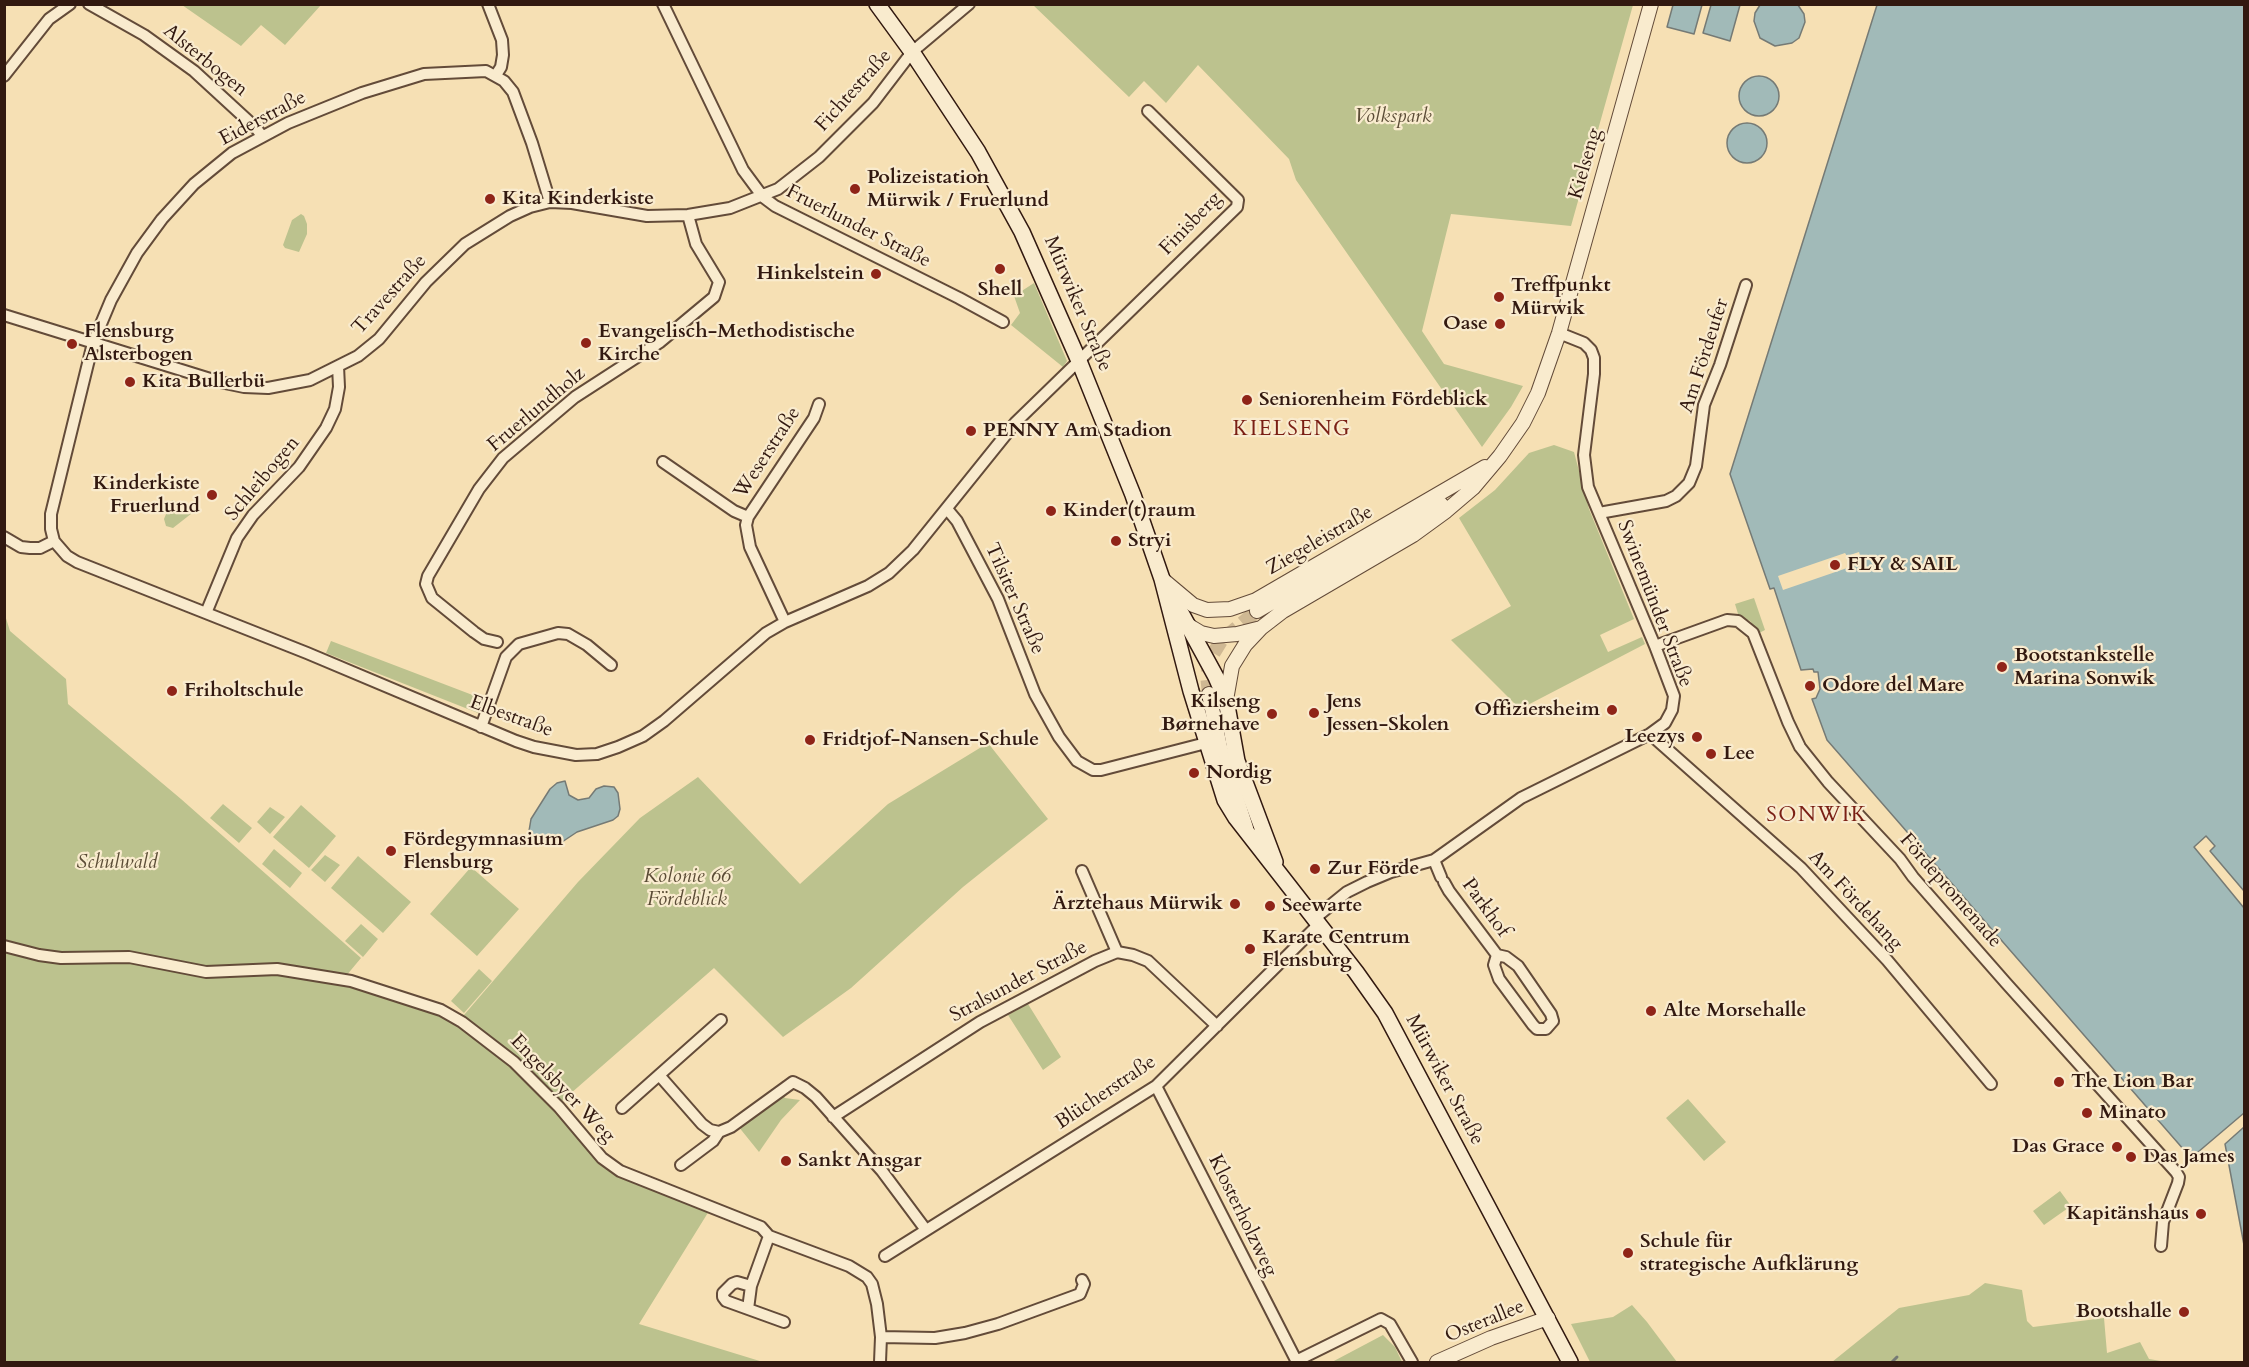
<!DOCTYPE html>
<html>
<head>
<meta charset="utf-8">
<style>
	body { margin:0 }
	#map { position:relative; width:2249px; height:1367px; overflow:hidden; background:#f6e0b4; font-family:Cardo,serif }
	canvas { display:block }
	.frame { position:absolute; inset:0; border:6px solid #321910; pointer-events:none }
</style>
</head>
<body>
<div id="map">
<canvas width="2249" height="1367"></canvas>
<div class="frame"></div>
</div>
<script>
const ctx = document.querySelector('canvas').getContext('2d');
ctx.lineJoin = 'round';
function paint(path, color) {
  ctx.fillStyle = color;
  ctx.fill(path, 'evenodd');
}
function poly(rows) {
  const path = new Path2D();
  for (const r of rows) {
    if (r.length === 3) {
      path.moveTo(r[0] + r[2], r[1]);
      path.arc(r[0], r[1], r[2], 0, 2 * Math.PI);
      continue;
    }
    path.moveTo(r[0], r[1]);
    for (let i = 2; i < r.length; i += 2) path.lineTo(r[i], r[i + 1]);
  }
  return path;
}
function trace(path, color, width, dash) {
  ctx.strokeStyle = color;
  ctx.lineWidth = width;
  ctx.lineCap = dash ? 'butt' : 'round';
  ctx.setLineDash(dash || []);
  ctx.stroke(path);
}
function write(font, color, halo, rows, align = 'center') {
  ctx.font = font + ' Cardo,serif';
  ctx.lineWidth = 4.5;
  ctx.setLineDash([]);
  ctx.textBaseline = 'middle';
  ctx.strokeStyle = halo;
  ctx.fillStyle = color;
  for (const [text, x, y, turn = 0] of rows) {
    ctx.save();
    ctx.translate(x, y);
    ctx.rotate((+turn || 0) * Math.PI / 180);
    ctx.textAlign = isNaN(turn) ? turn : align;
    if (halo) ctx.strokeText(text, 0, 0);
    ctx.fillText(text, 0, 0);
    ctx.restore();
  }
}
const green = poly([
	[182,5,321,5,285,45,261,25,241,46],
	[1033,5,1633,5,1571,226,1451,214,1422,331,1444,364,1523,386,1511,407,1482,447,1296,180,1289,159,1198,65,1166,103,1144,81,1129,97],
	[301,214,304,216,307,224,307,234,299,252,285,248,283,245,292,220],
	[1034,283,1067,361,1063,367,1011,325,1020,313,1014,296],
	[1554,445,1574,452,1589,509,1634,619,1600,635,1608,652,1642,637,1645,644,1520,709,1451,640,1511,606,1459,518,1495,490,1529,453],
	[172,500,196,510,173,528,166,526,164,519],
	[1754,598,1765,630,1759,633,1750,621,1739,617,1735,604],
	[4,612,10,631,66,679,68,704,181,799,361,958,346,976,424,1000,464,1015,578,882,640,818,698,777,800,884,888,804,988,743,1048,819,963,887,851,988,783,1037,714,968,554,1108,601,1161,709,1211,639,1324,763,1362,5,1362],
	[331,641,483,699,478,713,326,653],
	[223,804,252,828,239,843,210,818],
	[301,805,336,836,309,868,273,837],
	[270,807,285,817,270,834,257,822],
	[274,849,302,873,290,888,262,864],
	[325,855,340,865,325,882,311,870],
	[358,856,411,902,383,933,331,888],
	[471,867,519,909,477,956,430,914],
	[361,924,378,939,363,957,345,941],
	[479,969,492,981,464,1013,451,1001],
	[1028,1004,1061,1057,1043,1070,1008,1015],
	[782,1094,785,1098,800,1100,781,1120,759,1152,738,1126],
	[1688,1099,1726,1142,1704,1161,1666,1118],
	[2060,1191,2071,1206,2044,1225,2033,1211],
	[1985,1283,2022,1290,2027,1321,2033,1327,2104,1318,2107,1353,2140,1342,2149,1359,2167,1362,1832,1362,1899,1308,1969,1295],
	[1632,1305,1647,1322,1677,1362,1590,1362,1571,1324,1613,1317],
	[1383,1335,1395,1347,1402,1362,1332,1362]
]);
const water = poly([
	[1673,5,1702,5,1694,34,1667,27,1673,5],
	[1711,5,1740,5,1730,41,1703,33,1711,5],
	[1798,5,1804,14,1805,22,1799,38,1792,43,1775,46,1760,38,1754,21,1755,13,1760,5,1798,5],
	[1877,5,2244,5,2244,891,2210,851,2215,846,2206,836,2194,847,2244,908,2244,1113,2191,1158,1827,740,1812,699,1816,698,1820,689,1818,672,1814,672,1813,669,1801,670,1774,588,1770,589,1730,474,1877,5],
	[1759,96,20],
	[1747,143,20],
	[565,781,569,795,578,800,589,798,596,789,604,786,614,787,618,793,620,809,618,816,613,820,577,832,562,842,544,844,537,840,529,831,531,819,550,789,557,783,565,781],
	[2244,1127,2244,1245,2225,1144,2244,1127]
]);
const pier = poly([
	[1859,552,1861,559,1849,563,1850,567,1783,590,1778,576,1845,553,1847,556]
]);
const stream = poly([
	[1892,1362,1897,1357]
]);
const tertiaryTunnel = poly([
	[1209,694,1207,675,1213,654,1221,641,1257,611]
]);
const minor = poly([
	[89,4,144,35,194,71,256,128,262,136],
	[488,4,502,40,503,55,501,67,496,75],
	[663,4,743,170,763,197,775,206,959,298,1003,322],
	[4,76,49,19,70,4],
	[550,202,532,143,513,92,504,81,486,71,424,74,362,93,288,123,232,153,194,184,162,219,137,253,111,300,93,343,51,514,51,529,54,541,67,556,77,562,307,653,516,741,534,747,576,755,597,754,618,747,643,736,664,721,766,633,785,622,868,586,889,573,913,550,1016,422,1237,207,1238,200,1148,111],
	[4,315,220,382,244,387,268,388,310,380,358,356,379,339,426,282,465,244,510,216,530,207,550,202,572,203,647,216,688,215,730,208,778,189,819,157,873,103,912,52,969,4],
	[663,462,734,511,748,517],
	[947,509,957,521,998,599,1035,694,1059,737,1077,761,1093,770,1101,770,1206,743],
	[1599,513,1666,501,1676,496,1689,483,1696,466,1704,405,1720,365,1746,285],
	[4,537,21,547,30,548,40,548,54,541],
	[206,613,237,538,253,515,299,467,326,428,335,409,339,387,338,366],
	[785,622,750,547,746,525,748,517,814,418,819,404],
	[497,642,484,639,474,632,432,598,426,584,428,576,479,489,503,458,575,397,660,342,714,297,719,282,696,244,688,215],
	[1655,646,1727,620,1738,621,1753,633,1788,722,1800,747,1828,782,1900,859,1913,877,2006,983,2176,1172,2179,1177,2178,1183,2163,1222,2161,1246],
	[481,727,506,657,519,644,558,633,568,634,587,645,611,665],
	[1650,734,1801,868,1887,960,1991,1084],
	[1434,860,1441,877],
	[1082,871,1117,952],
	[1444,882,1449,891,1497,955,1506,957,1518,966,1551,1014,1553,1021,1546,1029,1537,1029,1533,1025,1499,979,1494,965,1497,955],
	[1315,918,1347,892,1367,882,1391,872,1434,860,1521,798,1650,734,1665,723,1672,710,1674,696,1655,646,1588,487,1584,455,1594,374,1594,358,1591,350,1584,343,1559,333],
	[4,946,39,955,61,958,129,957,206,972,277,969,351,981,441,1010,462,1022,514,1062,559,1107,602,1158,620,1171,761,1227,769,1236,849,1266,867,1277,872,1284,877,1304,881,1337,880,1362],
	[659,1075,702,1124,710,1130,719,1132,731,1127,793,1082,805,1088,816,1097,882,1171,926,1230],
	[1156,1086,1297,1362],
	[622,1108,721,1020],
	[833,1117,980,1022,1095,961,1117,952,1133,955,1148,961,1217,1026],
	[681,1165,713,1141,719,1132],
	[885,1256,1156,1086,1319,924],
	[751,1286,737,1282,732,1284,723,1293,723,1297,726,1301,784,1322],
	[748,1309,751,1286,769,1236],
	[881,1337,935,1338,965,1333,998,1324,1080,1294,1084,1284,1082,1280],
	[1296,1361,1381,1319,1390,1324,1412,1362]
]);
const tertiary = poly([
	[1162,579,1193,605,1207,610,1230,609,1256,600,1485,467],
	[1257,611,1441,504],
	[1186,624,1201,633,1214,636,1237,634,1261,628],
	[1209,694,1220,747,1246,828],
	[1226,700,1232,666,1245,645,1261,628,1283,611,1413,535,1446,511,1473,488,1500,456,1523,423,1538,393,1559,333,1651,4],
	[1437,1362,1491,1338,1548,1318]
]);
const secondary = poly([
	[877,4,912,52,978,152,1022,232,1079,361,1133,495,1162,579,1191,691,1225,800,1236,818,1356,972,1385,1013,1570,1362],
	[1174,600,1216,677,1226,700,1237,761,1275,862]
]);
const markers = [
	[855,189,6,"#8f2418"],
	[490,199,6,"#8f2418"],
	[1000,269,6,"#8f2418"],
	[876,274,6,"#8f2418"],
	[1499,297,6,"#8f2418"],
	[1500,324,6,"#8f2418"],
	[586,343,6,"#8f2418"],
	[72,344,6,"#8f2418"],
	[130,382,6,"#8f2418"],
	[1247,400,6,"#8f2418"],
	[971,431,6,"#8f2418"],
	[212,495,6,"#8f2418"],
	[1051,511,6,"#8f2418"],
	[1116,541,6,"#8f2418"],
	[1835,565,6,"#8f2418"],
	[2002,667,6,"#8f2418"],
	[1810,686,6,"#8f2418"],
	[172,691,6,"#8f2418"],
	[1612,710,6,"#8f2418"],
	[1314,713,6,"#8f2418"],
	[1272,714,6,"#8f2418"],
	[1697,737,6,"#8f2418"],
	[810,740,6,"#8f2418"],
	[1711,754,6,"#8f2418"],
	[1194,773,6,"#8f2418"],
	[391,851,6,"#8f2418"],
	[1315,869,6,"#8f2418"],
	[1235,904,6,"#8f2418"],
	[1270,906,6,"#8f2418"],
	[1250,949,6,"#8f2418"],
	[1651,1011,6,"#8f2418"],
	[2059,1082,6,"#8f2418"],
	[2087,1113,6,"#8f2418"],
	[2117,1147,6,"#8f2418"],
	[2131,1157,6,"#8f2418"],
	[786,1161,6,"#8f2418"],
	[2201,1214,6,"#8f2418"],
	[1628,1253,6,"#8f2418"],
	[2184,1312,6,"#8f2418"]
];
const streetNames = [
	["Alsterbogen",205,61,39],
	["Fichtestraße",854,91,-48],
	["Eiderstraße",263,119,-28],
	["Kielseng",1586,164,-74],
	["Finisberg",1191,224,-46],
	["Fruerlunder Straße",858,227,27],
	["Travestraße",390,295,-48],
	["Mürwiker Straße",1077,304,67],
	["Am Fördeufer",1705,356,-72],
	["Fruerlundholz",537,410,-40],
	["Weserstraße",768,453,-57],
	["Schleibogen",263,479,-50],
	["Ziegeleistraße",1320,541,-30],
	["Tilsiter Straße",1014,599,66],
	["Swinemünder Straße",1654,604,69],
	["Elbestraße",511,717,20],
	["Fördepromenade",1950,891,49],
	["Am Fördehang",1855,901,47],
	["Parkhof",1485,908,54],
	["Stralsunder Straße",1019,982,-28],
	["Mürwiker Straße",1444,1080,62],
	["Engelsbyer Weg",562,1089,46],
	["Blücherstraße",1106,1093,-34],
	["Klosterholzweg",1242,1216,64],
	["Osterallee",1485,1322,-22]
];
const parkNames = [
	["Volkspark",1393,117],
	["Schulwald",117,863],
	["Kolonie 66",687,877],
	["Fördeblick",687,900]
];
const poiNames = [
	["Polizeistation",867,178],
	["Mürwik / Fruerlund",867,201],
	["Kita Kinderkiste",502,199],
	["Hinkelstein",864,274,"right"],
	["Treffpunkt",1511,286],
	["Mürwik",1511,309],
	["Shell",1000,290,"center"],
	["Oase",1488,324,"right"],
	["Flensburg",84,332],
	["Alsterbogen",84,355],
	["Evangelisch-Methodistische",598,332],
	["Kirche",598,355],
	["Kita Bullerbü",142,382],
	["Seniorenheim Fördeblick",1259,400],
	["PENNY Am Stadion",983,431],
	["Kinderkiste",200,484,"right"],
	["Fruerlund",200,507,"right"],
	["Kinder(t)raum",1063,511],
	["Stryi",1128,541],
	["FLY & SAIL",1847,565],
	["Bootstankstelle",2014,656],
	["Marina Sonwik",2014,679],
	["Odore del Mare",1822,686],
	["Friholtschule",184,691],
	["Kilseng",1260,702,"right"],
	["Børnehave",1260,725,"right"],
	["Jens",1326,702],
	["Jessen-Skolen",1326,725],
	["Offiziersheim",1600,710,"right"],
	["Leezys",1685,737,"right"],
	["Fridtjof-Nansen-Schule",822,740],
	["Lee",1723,754],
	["Nordig",1206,773],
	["Fördegymnasium",403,840],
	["Flensburg",403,863],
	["Zur Förde",1327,869],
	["Ärztehaus Mürwik",1223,904,"right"],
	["Seewarte",1282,906],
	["Karate Centrum",1262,938],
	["Flensburg",1262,961],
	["Alte Morsehalle",1663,1011],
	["The Lion Bar",2071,1082],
	["Minato",2099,1113],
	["Das Grace",2105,1147,"right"],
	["Das James",2143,1157],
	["Sankt Ansgar",798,1161],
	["Kapitänshaus",2189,1214,"right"],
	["Schule für",1640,1242],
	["strategische Aufklärung",1640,1265],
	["Bootshalle",2172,1312,"right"]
];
const neighbourhoodNames = [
	["KIELSENG",1292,430],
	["SONWIK",1817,816]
];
paint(green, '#bcc28e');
paint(water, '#a1bab8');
trace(water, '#757a75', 1.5);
paint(pier, '#f6e0b4');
trace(stream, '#757a75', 3);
trace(tertiaryTunnel, '#cfb893', 14, [14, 7]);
trace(minor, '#634b39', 14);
trace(tertiary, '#634b39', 16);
trace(secondary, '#321910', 18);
trace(minor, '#f9ebce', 10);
trace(tertiary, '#f9ebce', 14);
trace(secondary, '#f9ebce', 15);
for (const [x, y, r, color] of markers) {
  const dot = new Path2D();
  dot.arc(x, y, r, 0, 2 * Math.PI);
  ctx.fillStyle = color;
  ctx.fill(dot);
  trace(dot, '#f9ebce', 2);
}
write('20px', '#321910', '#f9ebce', streetNames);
write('italic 20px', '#5b4c36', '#f9ebce', parkNames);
write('bold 20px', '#321910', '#f9ebce', poiNames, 'left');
ctx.letterSpacing = '1.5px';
write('21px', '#7a1f14', '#f9ebce', neighbourhoodNames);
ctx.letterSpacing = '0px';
</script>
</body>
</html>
